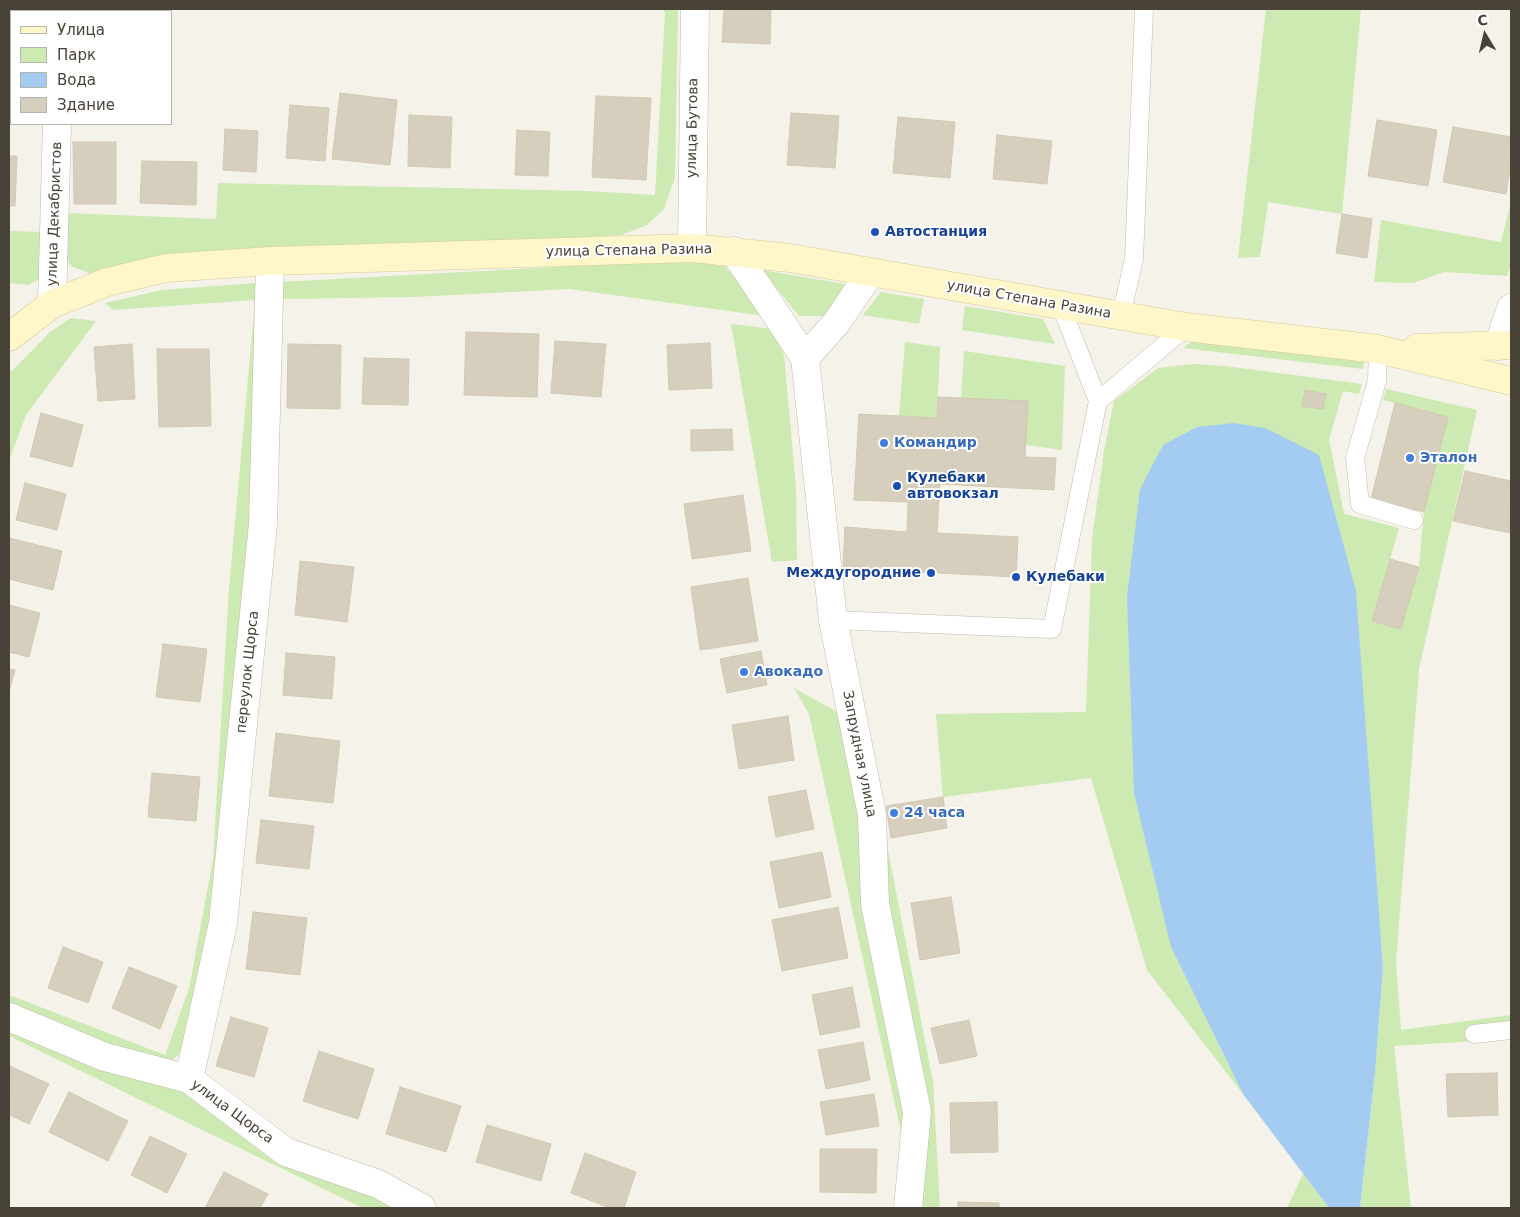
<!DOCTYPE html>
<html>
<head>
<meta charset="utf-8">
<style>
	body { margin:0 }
	#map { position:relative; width:1520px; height:1217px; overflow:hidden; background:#f5f2e9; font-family:"DejaVu Sans",sans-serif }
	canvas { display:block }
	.frame { position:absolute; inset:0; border:10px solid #494337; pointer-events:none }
	.legend { position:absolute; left:10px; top:10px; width:162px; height:115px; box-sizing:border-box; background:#fff; border:1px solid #b6b4af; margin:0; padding:6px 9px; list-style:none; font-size:15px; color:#494337 }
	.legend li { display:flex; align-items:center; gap:10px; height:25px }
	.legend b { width:25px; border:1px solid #b6b4af }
	.north { position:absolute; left:1460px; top:10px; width:50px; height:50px; -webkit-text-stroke:4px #fff; paint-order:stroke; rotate:351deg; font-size:14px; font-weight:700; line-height:20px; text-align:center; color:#494337 }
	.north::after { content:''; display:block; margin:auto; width:18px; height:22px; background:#494337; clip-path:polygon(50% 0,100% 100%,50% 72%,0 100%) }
</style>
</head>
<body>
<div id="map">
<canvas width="1520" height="1217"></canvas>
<div class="frame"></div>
<ul class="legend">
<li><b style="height:6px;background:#fff6c9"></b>Улица</li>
<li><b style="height:14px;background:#cceab1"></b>Парк</li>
<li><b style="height:14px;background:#a4ccf3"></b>Вода</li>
<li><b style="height:14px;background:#d7cfbe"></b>Здание</li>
</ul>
<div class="north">С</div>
</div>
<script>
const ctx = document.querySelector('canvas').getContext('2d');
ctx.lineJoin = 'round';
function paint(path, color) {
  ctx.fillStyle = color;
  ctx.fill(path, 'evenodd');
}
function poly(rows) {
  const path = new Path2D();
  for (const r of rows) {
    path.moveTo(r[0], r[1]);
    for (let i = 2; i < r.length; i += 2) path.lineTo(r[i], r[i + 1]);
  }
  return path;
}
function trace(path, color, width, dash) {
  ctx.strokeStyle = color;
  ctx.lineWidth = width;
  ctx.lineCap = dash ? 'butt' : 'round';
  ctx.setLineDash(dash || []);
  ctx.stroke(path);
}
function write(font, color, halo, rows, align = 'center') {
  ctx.font = font + ' "DejaVu Sans",sans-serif';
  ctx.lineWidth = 4;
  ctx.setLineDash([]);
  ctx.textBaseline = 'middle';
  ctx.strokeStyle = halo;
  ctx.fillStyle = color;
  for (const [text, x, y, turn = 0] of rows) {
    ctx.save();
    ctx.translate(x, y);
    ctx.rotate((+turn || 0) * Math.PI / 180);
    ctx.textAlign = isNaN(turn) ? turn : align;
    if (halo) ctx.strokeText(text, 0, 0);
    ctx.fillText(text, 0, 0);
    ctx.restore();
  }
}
const green = poly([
	[663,9,678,9,675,177,664,209,647,225,621,235,232,257,97,276,73,267,66,260,65,213,216,219,218,183,588,191,655,195,665,13],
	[1266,9,1361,9,1342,214,1268,202,1260,257,1238,258],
	[1511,202,1511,265,1507,276,1444,272,1413,283,1374,282,1381,220,1501,242],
	[9,231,41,232,44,277,28,285,9,283],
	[683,260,725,266,765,316,570,289,413,297,282,299,281,282],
	[762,270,845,284,824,316,799,316],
	[255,283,255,300,113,310,105,303,162,290],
	[881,292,924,299,919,324,863,315],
	[965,306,1043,319,1055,344,962,330],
	[254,312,261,313,251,537,214,921,190,1037,178,1055,166,1065,150,1063,9,1006,9,995,165,1055,189,989,213,859,229,588],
	[71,318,96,321,26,415,9,461,9,374,50,332],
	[731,324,773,329,784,355,796,487,797,560,772,562],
	[1194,340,1364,362,1363,369,1183,348],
	[905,342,940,347,937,418,899,416],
	[964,351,1065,366,1062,450,1026,445,961,398],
	[1194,364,1225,366,1362,384,1359,394,1343,391,1329,440,1344,514,1399,528,1372,620,1401,629,1419,567,1424,512,1448,417,1383,400,1386,389,1477,410,1419,669,1396,962,1401,1030,1511,1015,1511,1039,1394,1046,1411,1208,1360,1208,1375,1073,1383,968,1366,743,1171,947,1243,1094,1147,970,1091,778,943,797,936,714,1086,712,1092,539,1104,451,1114,401,1158,368],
	[794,688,841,714,864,813,907,1112,899,1208,901,1132,809,714],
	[880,809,933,1082,940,1208,919,1208,886,904],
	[9,1025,184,1086,406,1208,363,1208,9,1036],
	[1303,1174,1329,1208,1287,1208]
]);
const water = poly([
	[1234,423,1265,428,1319,455,1356,591,1383,968,1375,1073,1360,1208,1329,1208,1243,1094,1171,947,1134,793,1127,597,1140,489,1163,445,1197,427]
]);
const building = poly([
	[724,9,771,10,770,44,722,42,724,9],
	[340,93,397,100,390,165,332,159,340,93],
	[596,96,651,98,646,180,592,177,596,96],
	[290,105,329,108,325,161,286,158,290,105],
	[791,113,839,116,835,168,787,165,791,113],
	[409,115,452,117,450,168,408,166,409,115],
	[898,117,955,122,950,178,893,173,898,117],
	[1377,120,1437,130,1428,186,1368,176,1377,120],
	[1453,127,1511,137,1511,163,1506,194,1443,182,1453,127],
	[225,129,258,131,256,172,223,170,225,129],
	[517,130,550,132,548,176,515,175,517,130],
	[997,135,1052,141,1047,184,993,179,997,135],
	[73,142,116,142,116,204,74,204,73,142],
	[9,156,17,156,15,206,9,206,9,156],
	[142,161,197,162,196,205,140,203,142,161],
	[1342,214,1372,219,1367,258,1336,253,1342,214],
	[466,332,539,334,537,397,464,395,466,332],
	[555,341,606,344,601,397,551,393,555,341],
	[710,343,712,388,669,390,667,345,710,343],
	[132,344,135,399,98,401,94,347,132,344],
	[288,344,341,345,340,409,287,408,288,344],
	[157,349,209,349,211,426,159,427,157,349],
	[364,358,409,359,408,405,362,404,364,358],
	[1305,390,1326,394,1323,409,1302,406,1305,390],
	[938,397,1028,401,1025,457,1056,458,1054,490,940,484,937,533,1018,537,1016,577,843,568,845,527,907,532,908,502,854,500,859,414,937,418,938,397],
	[1395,403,1448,417,1424,512,1371,499,1395,403],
	[41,413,83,425,72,467,30,456,41,413],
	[732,429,733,450,691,451,691,430,732,429],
	[1465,471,1511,481,1510,533,1453,521,1465,471],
	[25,483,66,494,57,530,16,520,25,483],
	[743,495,751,551,692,559,684,504,743,495],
	[9,538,62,551,53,590,9,579,9,538],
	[1390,559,1419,567,1401,629,1372,621,1390,559],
	[300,561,354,567,347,622,295,615,300,561],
	[748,578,758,641,700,650,691,587,748,578],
	[9,605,40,613,29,657,9,652,9,605],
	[163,644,207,649,200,702,156,697,163,644],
	[761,651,767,685,727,693,720,659,761,651],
	[286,653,335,657,332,699,283,695,286,653],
	[9,669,15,670,9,692,9,669],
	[788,716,794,760,739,769,732,725,788,716],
	[276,733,340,741,333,803,269,796,276,733],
	[152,773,200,777,196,821,148,817,152,773],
	[806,790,814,829,776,837,768,797,806,790],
	[943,797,947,828,891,838,886,806,943,797],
	[261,820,314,826,309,869,256,863,261,820],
	[822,852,831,897,779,908,770,862,822,852],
	[951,897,960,953,920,960,911,903,951,897],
	[838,907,848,958,782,971,772,920,838,907],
	[253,912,307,918,300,975,246,969,253,912],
	[63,947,103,962,88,1003,48,988,63,947],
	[129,967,177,986,160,1029,112,1008,129,967],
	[852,987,860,1027,820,1035,812,995,852,987],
	[231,1017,268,1028,254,1077,216,1066,231,1017],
	[969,1020,977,1056,940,1064,931,1028,969,1020],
	[863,1042,870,1080,826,1089,818,1050,863,1042],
	[319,1051,374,1069,358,1119,303,1101,319,1051],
	[10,1066,49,1084,29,1124,9,1115,10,1066],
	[1497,1073,1498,1115,1448,1117,1446,1074,1497,1073],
	[400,1087,461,1106,446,1152,386,1134,400,1087],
	[69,1092,128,1121,108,1161,49,1132,69,1092],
	[874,1094,879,1126,826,1135,820,1102,874,1094],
	[997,1102,998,1152,951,1153,950,1103,997,1102],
	[487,1125,551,1144,541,1181,476,1162,487,1125],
	[150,1136,187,1154,167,1193,131,1175,150,1136],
	[820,1149,877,1149,876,1193,820,1192,820,1149],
	[585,1153,636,1172,624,1208,610,1208,571,1193,585,1153],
	[224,1172,268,1194,260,1208,205,1208,224,1172],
	[958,1202,999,1203,999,1208,958,1208,958,1202]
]);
const service = poly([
	[1121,316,1134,259,1144,9],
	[1378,349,1377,381,1355,458,1360,504,1414,520],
	[1098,401,1186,327],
	[833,620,1052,629,1098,401,1061,306],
	[1474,1034,1511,1030]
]);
const minor = poly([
	[64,11,64,9],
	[734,251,805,358,833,620,872,815,875,904,917,1112,908,1208],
	[52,304,57,124],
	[1498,346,1511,308],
	[805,358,837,322,870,273],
	[9,1017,105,1057,189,1079,286,1152,378,1184,422,1208],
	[189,1079,223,923,263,524,270,261]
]);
const tertiary = poly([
	[692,248,695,9]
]);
const secondary = poly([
	[9,337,52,304,107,282,166,268,270,261,692,248,790,258,1186,327,1378,349,1511,381],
	[1417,348,1511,345]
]);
const markers = [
	[875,232,5,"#1a4fb4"],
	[884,443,5,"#3f7fe0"],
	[1410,458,5,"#3f7fe0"],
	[897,486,5,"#1a4fb4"],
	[931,573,5,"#1a4fb4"],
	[1016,577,5,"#1a4fb4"],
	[744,672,5,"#3f7fe0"],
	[894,813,5,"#3f7fe0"]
];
const streetNames = [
	["улица Бутова",693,128,-89],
	["улица Декабристов",55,214,-88],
	["улица Степана Разина",629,251,-1],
	["улица Степана Разина",1029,300,10],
	["переулок Щорса",248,672,-84],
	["Запрудная улица",859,754,79],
	["улица Щорса",232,1112,36]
];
const transitNames = [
	["Автостанция",885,232],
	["Кулебаки",907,478],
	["автовокзал",907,494],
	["Междугородние",921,573,"right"],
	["Кулебаки",1026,577]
];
const shopNames = [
	["Командир",894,443],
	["Эталон",1420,458],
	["Авокадо",754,672],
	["24 часа",904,813]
];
paint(green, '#cceab1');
paint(water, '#a4ccf3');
paint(building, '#d7cfbe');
trace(building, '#d2c8b1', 1);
trace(service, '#c1bbab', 19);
trace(minor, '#c1bbab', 29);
trace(tertiary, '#c1bbab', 29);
trace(secondary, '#d6ca98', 29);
trace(service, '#fff', 18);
trace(minor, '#fff', 28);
trace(tertiary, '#fff', 28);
trace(secondary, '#fff6c9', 28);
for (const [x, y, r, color] of markers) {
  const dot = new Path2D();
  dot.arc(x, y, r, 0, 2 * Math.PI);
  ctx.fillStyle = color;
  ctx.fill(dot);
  trace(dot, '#fff', 2);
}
write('14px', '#494337', '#fff', streetNames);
write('bold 14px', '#164399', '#fff', transitNames, 'left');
write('bold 14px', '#366cbe', '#fff', shopNames, 'left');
</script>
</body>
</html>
